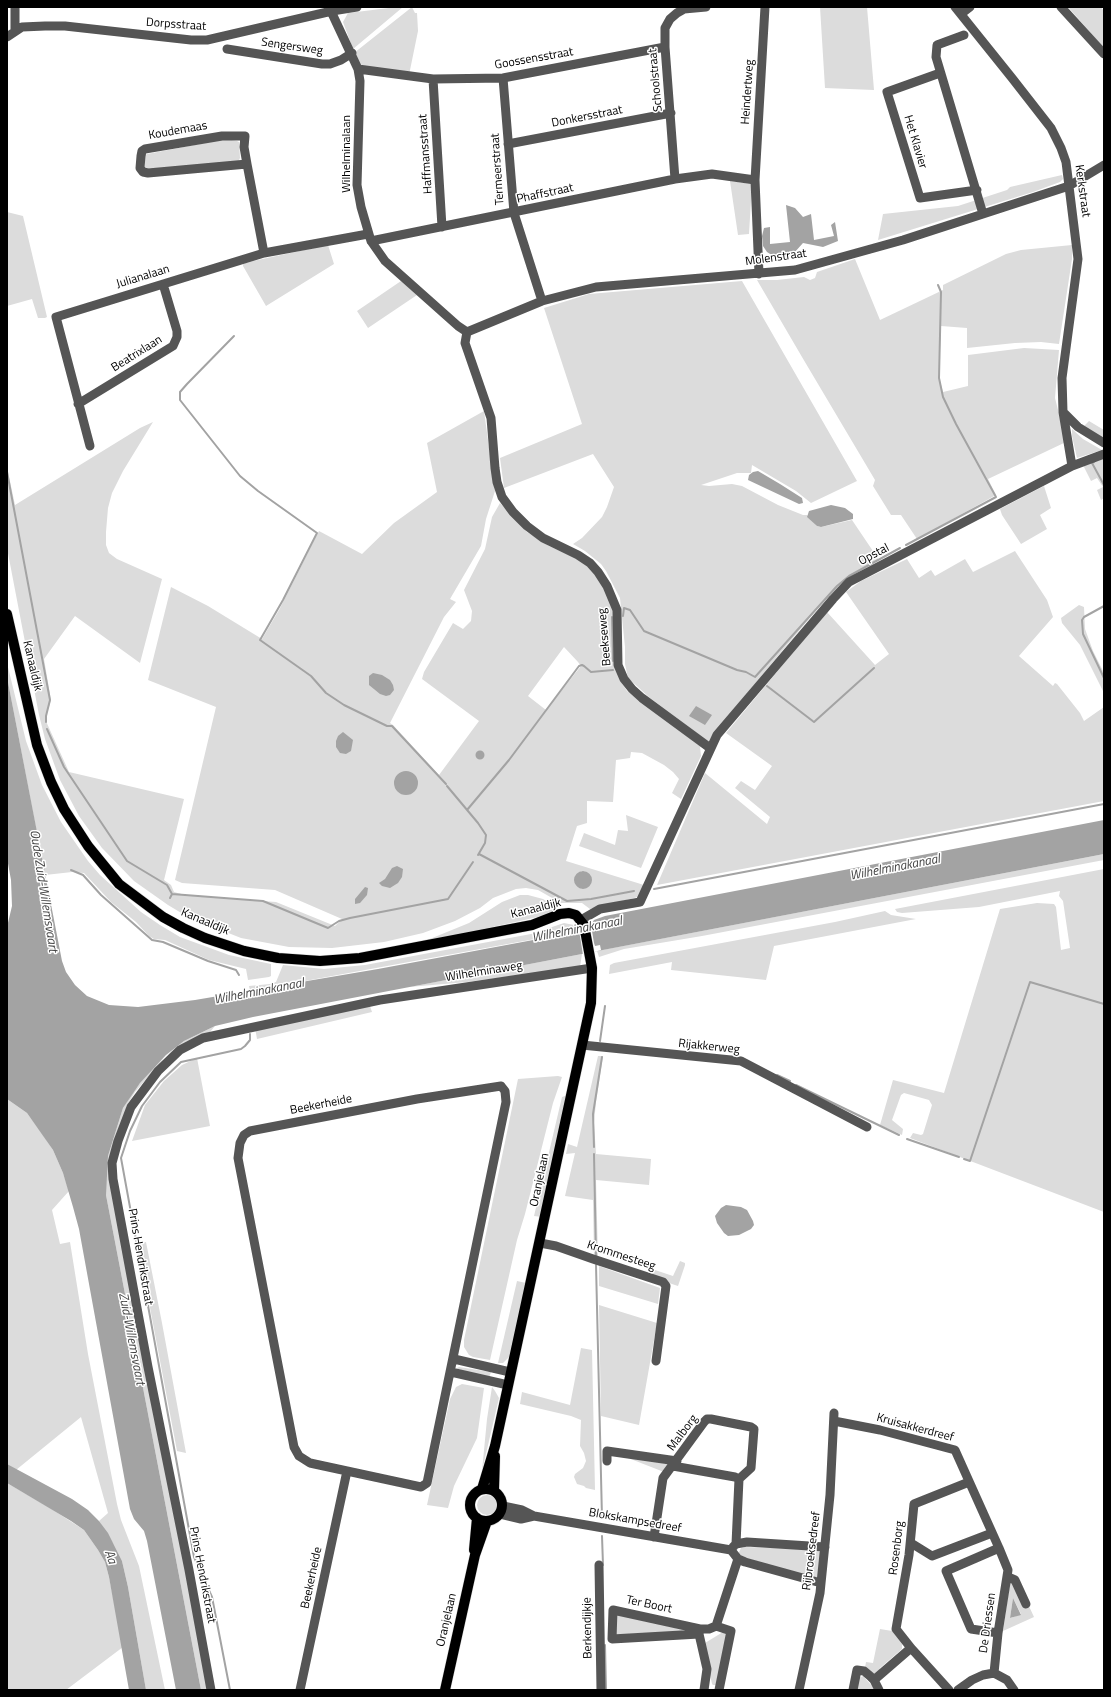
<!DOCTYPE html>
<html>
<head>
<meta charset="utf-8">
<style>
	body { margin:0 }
	#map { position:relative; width:1111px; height:1697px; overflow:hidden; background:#fff; font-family:"Titillium Web",sans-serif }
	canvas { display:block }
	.frame { position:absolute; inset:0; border:8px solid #000; pointer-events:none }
</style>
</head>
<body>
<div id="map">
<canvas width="1111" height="1697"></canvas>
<div class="frame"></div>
</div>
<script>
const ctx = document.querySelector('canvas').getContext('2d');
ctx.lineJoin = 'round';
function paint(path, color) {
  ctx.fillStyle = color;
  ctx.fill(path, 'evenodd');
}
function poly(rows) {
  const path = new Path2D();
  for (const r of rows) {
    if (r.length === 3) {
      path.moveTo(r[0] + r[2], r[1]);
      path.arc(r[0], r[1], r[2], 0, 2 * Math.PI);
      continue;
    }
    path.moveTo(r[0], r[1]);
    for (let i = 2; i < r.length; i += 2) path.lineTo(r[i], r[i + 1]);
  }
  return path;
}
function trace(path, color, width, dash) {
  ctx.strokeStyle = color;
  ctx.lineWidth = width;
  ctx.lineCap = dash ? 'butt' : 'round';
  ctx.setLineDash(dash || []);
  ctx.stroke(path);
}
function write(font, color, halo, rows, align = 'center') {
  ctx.font = font + ' "Titillium Web",sans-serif';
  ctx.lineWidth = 3;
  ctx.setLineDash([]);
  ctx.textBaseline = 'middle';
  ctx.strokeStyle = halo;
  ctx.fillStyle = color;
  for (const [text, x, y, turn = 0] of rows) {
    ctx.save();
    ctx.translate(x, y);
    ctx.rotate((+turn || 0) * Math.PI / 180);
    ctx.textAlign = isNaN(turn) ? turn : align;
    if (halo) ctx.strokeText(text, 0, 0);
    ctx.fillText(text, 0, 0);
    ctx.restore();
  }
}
const green = poly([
	[397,7,403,7,353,49,343,22,348,13],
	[412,7,415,13,417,13,418,31,409,75,361,67,354,53],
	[820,7,867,7,874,90,825,88],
	[1068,7,1101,7,1104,11,1104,48],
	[226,139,237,141,239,142,240,158,238,162,145,169,144,156,147,154],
	[1062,175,1063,179,1060,182,1033,192,878,240,883,214,958,206,1007,190,1010,187],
	[730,181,752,184,749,234,738,235],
	[7,212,23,216,47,317,45,318,38,318,32,299,7,306],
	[328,245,334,264,266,306,243,266,243,264,253,261],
	[1072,245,1072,259,1059,344,1041,342,1015,343,967,348,967,328,941,326,939,377,943,392,968,386,968,355,1024,348,1059,350,1055,398,1066,442,988,479,996,495,917,539,901,515,891,515,873,486,875,480,802,357,757,280,777,280,804,277,810,280,815,278,817,272,855,259,880,320,943,290,943,285,1006,254,1021,250],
	[401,281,417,295,368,328,357,311],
	[742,281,857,481,811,503,796,491,752,465,751,473,737,473,701,485,709,486,732,484,742,486,778,505,803,515,807,515,817,526,821,527,852,520,879,560,853,574,823,602,728,716,709,742,650,698,628,678,625,664,625,647,620,598,606,571,601,564,585,551,573,544,582,538,602,517,607,507,614,487,593,454,504,488,500,458,582,424,544,308,589,294],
	[484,411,495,491,486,519,481,546,450,599,456,602,444,617,390,723,393,725,439,775,479,721,422,679,424,672,453,623,463,629,471,621,472,611,464,590,485,549,492,517,500,503,527,532,549,546,578,559,591,569,604,587,613,610,617,670,621,682,627,691,700,746,701,756,681,799,672,793,679,779,673,772,664,765,642,753,631,752,630,758,616,760,613,802,587,801,587,823,577,826,566,861,644,885,638,897,590,909,582,903,561,903,538,890,526,888,516,889,493,898,480,908,455,921,423,933,384,942,332,948,289,947,241,938,188,917,168,905,134,881,102,848,79,816,60,780,45,739,39,715,7,548,7,467,15,505,140,428,153,422,123,471,112,493,108,508,106,532,106,545,109,553,117,559,162,579,140,663,75,616,44,659,51,700,45,719,69,772,184,799,164,880,171,885,174,892,185,895,276,902,335,926,342,919,275,890,182,883,175,880,216,707,148,680,171,587,208,606,262,639,279,610,319,531,362,554,394,523,437,492,427,443],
	[564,647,578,662,581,666,546,710,528,696],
	[581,871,587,872,583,889,576,886],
	[1089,421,1104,430,1104,441,1083,427],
	[1072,429,1083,439,1102,450,1077,458,1072,436],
	[1104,455,1104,498,1101,500,1097,490,1103,487,1097,478,1091,481,1083,465],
	[1044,486,1051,508,1040,515,1047,529,1021,544,1002,515,1000,509],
	[1015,551,1047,600,1053,617,1019,656,1053,686,1055,683,1057,684,1080,713,1084,721,1104,707,1104,801,657,885,705,773,767,824,770,817,735,788,741,781,755,790,772,766,726,733,827,612,875,665,889,654,846,592,861,581,907,559,919,578,931,570,935,576,965,559,973,572],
	[1079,605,1084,607,1085,629,1093,651,1104,673,1104,693,1080,645,1062,623,1061,618],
	[7,663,26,741,42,785,61,822,88,861,100,875,141,912,160,925,180,937,229,955,271,964,271,976,269,977,248,980,246,969,209,960,165,940,154,939,149,936,136,922,111,902,84,873,72,872,45,875,7,677],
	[626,815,658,827,641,868,579,846,584,833,615,845,618,830,628,831],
	[1104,854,1104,860,702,936,624,949,599,957,597,951],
	[1104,869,1104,1212,910,1138,913,1133,921,1135,923,1134,932,1105,929,1100,904,1093,901,1095,892,1120,903,1129,902,1135,880,1125,893,1080,944,1093,1000,909,1037,903,1054,904,1056,907,1061,950,1070,948,1063,901,1059,896,1060,891,979,907,902,913,897,912,895,909],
	[520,895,528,895,543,899,553,905,556,910,547,915,420,943,469,923,502,902],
	[885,911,891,915,916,919,774,946,766,980,671,970,672,962,609,974,610,965,614,963,835,922],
	[564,923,574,925,579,931,250,991,249,986,270,984,276,982,283,965,324,969,365,965,531,934],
	[582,954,580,967,467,982,409,987],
	[370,1006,372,1012,257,1039,255,1028],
	[215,1026,210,1032,186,1042,165,1057,135,1092,127,1105,110,1167,209,1690,201,1690,106,1195,106,1182,108,1156,123,1108,135,1089,149,1072,176,1047,184,1041],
	[598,1056,603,1056,596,1102,594,1123,596,1154,651,1159,649,1185,596,1180,598,1258,594,1257,593,1200,565,1196,575,1153,566,1154,568,1144,577,1147],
	[197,1058,210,1126,132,1141,145,1105,164,1081,182,1065],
	[558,1076,562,1077,553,1103,525,1214,517,1240,490,1360,473,1357,469,1355,464,1347,464,1340,518,1079],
	[565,1096,566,1097,542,1217,534,1216,562,1097],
	[7,1099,27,1113,41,1132,53,1150,63,1173,69,1191,52,1210,60,1244,70,1242,88,1354,117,1504,121,1520,139,1566,165,1690,146,1690,128,1587,122,1561,114,1545,99,1521,108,1513,81,1417,16,1470,7,1464],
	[146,1242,162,1323,186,1453,177,1451,138,1244],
	[680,1261,685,1263,685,1265,678,1286,648,1276,652,1269,673,1276],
	[599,1266,660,1288,658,1304,599,1286],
	[517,1281,526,1283,509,1357,503,1363,498,1363],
	[599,1305,657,1323,639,1425,601,1416],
	[581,1348,592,1350,595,1490,586,1488,584,1486,577,1484,574,1477,575,1474,583,1468,586,1461,584,1453,580,1446,581,1420,571,1416,520,1404,522,1392,570,1405],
	[459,1367,491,1372,489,1378,458,1369,457,1368],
	[462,1384,484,1388,477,1438,454,1486,448,1508,427,1505,450,1399,456,1387],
	[492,1387,495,1391,499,1398,482,1471,487,1419],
	[623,1456,668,1464,664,1472],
	[7,1483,50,1508,84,1530,98,1550,105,1562,109,1577,123,1647,66,1690,7,1690],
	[487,1505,10],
	[745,1547,817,1549,821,1553,819,1576,814,1579,743,1557,738,1554,741,1548],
	[1010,1583,1013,1583,1028,1604,1034,1617,1003,1631],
	[1013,1598,1021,1614,1011,1618,1010,1618],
	[614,1613,692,1631,616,1637],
	[880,1629,892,1631,902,1644,902,1649,880,1668,880,1671,873,1675,865,1668,866,1662,873,1663],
	[723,1632,728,1636,717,1685,713,1685,712,1684,704,1646,705,1643],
	[863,1676,872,1686,874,1690,856,1690,859,1678]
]);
const water = poly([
	[786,205,795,208,803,217,811,214,814,240,834,236,831,225,835,222,838,241,823,247,803,243,794,253,784,257,775,257,767,252,763,246,762,236,764,228,770,227,770,244,790,242],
	[753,472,758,471,780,484,802,498,803,503,799,504,748,480,749,475],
	[831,505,845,508,853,514,853,519,821,527,817,526,807,517,809,511],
	[373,673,382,675,390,680,393,685,394,690,390,695,386,696,380,694,369,685,369,676],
	[7,677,62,961,66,972,75,985,87,996,109,1005,138,1007,195,1000,378,969,592,929,592,923,594,920,605,916,1104,820,1104,854,253,1017,215,1026,184,1041,166,1055,140,1083,123,1108,108,1156,106,1195,201,1690,176,1690,147,1541,144,1531,134,1519,130,1509,79,1229,73,1207,63,1173,53,1150,27,1113,7,1099,7,927,12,906,11,880,7,858],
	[696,706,712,715,705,725,689,716],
	[343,732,353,740,351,751,346,754,340,753,336,747,336,741,338,736],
	[480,755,4.5],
	[406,783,12],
	[397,866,403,869,402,877,398,883,390,888,382,886,379,883,385,879,392,868],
	[583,880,9],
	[365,887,368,888,367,895,360,903,355,904,355,899],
	[726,1205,741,1207,747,1210,753,1221,754,1225,751,1229,739,1235,728,1236,724,1233,717,1223,715,1216,721,1208],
	[7,1464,72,1499,88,1510,99,1521,108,1533,122,1561,128,1587,146,1690,129,1690,109,1577,105,1562,98,1550,84,1530,71,1521,7,1483],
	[1013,1598,1021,1615,1010,1618]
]);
const pier = poly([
	[593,923,592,931,594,943,595,946,600,945,601,950,583,955,580,936,577,929,590,927,590,924]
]);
const stream = poly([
	[234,336,187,384,180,392,180,400,240,476,258,491,317,533,283,600,260,640,311,676,326,693,344,705,387,726,392,726,446,784],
	[1094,462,1092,463,1104,485],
	[7,472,50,700,46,716,46,722],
	[906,545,996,497,956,424,943,397,939,378,941,292,938,285],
	[1104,606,1084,617,1082,620,1083,634,1104,678],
	[623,616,624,608,630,610,644,631,737,670,746,672,755,677,837,586,849,576,900,548],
	[612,617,613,661],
	[767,686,814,722,874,668],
	[47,729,64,767,127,861,167,885,172,894,170,898],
	[447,786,478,823,486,835,485,843,478,855],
	[467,810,509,760,579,666,582,665,584,666,591,672,613,670],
	[479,854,567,901,591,899,634,891],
	[71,870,83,875,101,895,152,940,163,942,208,961,236,970,239,975],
	[654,889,1104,804],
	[172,894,263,901,328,928,339,921,350,918,448,899,473,862],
	[600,1041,605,1006],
	[777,1075,790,1081],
	[796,1085,899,1135],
	[907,1139,959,1157],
	[594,1147,593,1114,602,1057],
	[594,1154,596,1257],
	[964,1159,970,1161,1030,982,1104,1004],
	[596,1265,602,1518],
	[602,1536,603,1565],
	[605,1645,606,1690],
	[230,1690,212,1597,194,1557,121,1158,130,1131,142,1106,160,1082,181,1062,241,1049,245,1046,250,1040,250,1034]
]);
const minor = poly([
	[15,7,15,31],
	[329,7,358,69,360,81,357,185,361,207,371,241,385,261,458,326,467,332],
	[955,7,1012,78,1051,128,1061,148,1066,162,1078,259,1062,378,1063,412,1072,466],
	[1061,7,1104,54],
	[961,14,970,7],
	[964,35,937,45,936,57,983,214],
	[7,37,22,27,45,26,65,26,191,40,207,40,332,11,357,7],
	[227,49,322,64,330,64,341,60,352,53],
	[358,69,433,79,503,78,665,47],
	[940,73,887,92,906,153,920,198,977,190],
	[503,78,514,213,542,301],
	[433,79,442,227],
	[508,144,671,113],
	[247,164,244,147,245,136,222,136,145,149,142,151,141,156,140,168,143,172,148,173,247,164,264,253],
	[675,179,665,47,665,28,670,19,677,13,684,9,706,7],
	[371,241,675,179,712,174,755,180],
	[759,274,755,180,765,7],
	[467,332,542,301,596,287,795,270,903,240,1069,186,1104,165],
	[467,332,465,343,491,418,495,468,497,482,502,497,513,512,527,526,543,538,578,555,590,563,598,572,607,586,617,610,618,665,624,679,632,689,642,698,710,748],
	[78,404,173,346,177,337,177,331,163,284],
	[1063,412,1078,427,1104,443],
	[90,446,56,317,264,253,368,234],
	[581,920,600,909,640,902,717,735,833,599,849,582,1072,466,1104,454],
	[582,1045,741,1061,867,1127],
	[501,1086,505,1091,506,1102,427,1483,421,1487,310,1463,299,1456,294,1447,238,1158,240,1143,244,1135,250,1131,417,1099,501,1086],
	[540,1243,556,1246,593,1259,663,1282,666,1286,656,1361],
	[454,1359,510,1372],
	[451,1372,508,1385],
	[834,1421,880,1430,955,1450,999,1548],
	[607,1461,607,1451,677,1461],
	[673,1466,735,1477,739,1479],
	[503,1506,522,1510,534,1516,731,1550,738,1559,745,1562,821,1583],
	[500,1514,521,1519,534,1516],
	[654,1537,663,1478,704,1422,707,1419,711,1419,751,1427,754,1429,751,1468,739,1479,736,1544],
	[911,1543,932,1556,992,1533],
	[733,1547,736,1544,747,1542,825,1547],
	[599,1565,601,1690],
	[1008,1577,1015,1580,1026,1604],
	[716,1626,731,1631,719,1690],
	[699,1634,612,1639,613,1610,700,1629],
	[911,1648,896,1629,909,1555,914,1504,969,1482],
	[994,1673,998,1633,1008,1570,999,1548,946,1571,971,1629,998,1633],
	[874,1680,911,1648,949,1690],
	[211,1690,189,1570,148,1367,113,1179,112,1163,118,1141,131,1107,158,1071,180,1050,203,1038,380,1000,592,968],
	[300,1690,347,1471],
	[704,1690,707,1669,699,1634,700,1629,709,1629,716,1626,738,1559],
	[799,1690,820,1593,830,1495,834,1413],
	[853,1690,857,1670,864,1671,870,1676,874,1680,879,1690],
	[958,1690,972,1680,983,1675,994,1673,1007,1680,1014,1690]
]);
const major = poly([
	[7,614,37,745,51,782,64,809,88,846,119,884,163,917,183,928,205,938,244,951,278,958,320,961,360,958,532,925,560,914,569,913,576,915,584,925,592,968,591,1003,495,1446,482,1489],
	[486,1505,16],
	[494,1490,495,1456],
	[474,1550,477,1518],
	[445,1690,475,1555,487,1521]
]);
const streetNames = [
	["Dorpsstraat",176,25,4],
	["Sengersweg",292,47,8],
	["Goossensstraat",534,59,-10],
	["Schoolstraat",656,80,-95],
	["Heindertweg",748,92,-86],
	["Donkersstraat",587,117,-11],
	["Koudemaas",178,131,-10],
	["Het Klavier",915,142,73],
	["Wilhelminalaan",347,154,-90],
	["Haffmansstraat",426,154,-94],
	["Termeerstraat",498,169,-94],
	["Kerkstraat",1082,191,82],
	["Phaffstraat",545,194,-12],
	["Molenstraat",776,258,-8],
	["Julianalaan",143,277,-17],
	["Beatrixlaan",137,354,-32],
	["Opstal",874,555,-28],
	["Beekseweg",605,637,-95],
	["Kanaaldijk",32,666,77],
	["Kanaaldijk",536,909,-14],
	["Kanaaldijk",205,922,23],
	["Wilhelminaweg",484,972,-9],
	["Rijakkerweg",709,1047,6],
	["Beekerheide",321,1105,-11],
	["Oranjelaan",540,1180,-78],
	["Krommesteeg",621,1256,18],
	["Prins Hendrikstraat",140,1257,80],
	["Kruisakkerdreef",915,1428,15],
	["Malborg",683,1433,-53],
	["Blokskampsedreef",635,1521,10],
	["Rosenborg",897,1548,-83],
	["Rijbroeksedreef",812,1551,-83],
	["Prins Hendrikstraat",202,1575,79],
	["Beekerheide",312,1578,-78],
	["Ter Boort",649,1605,12],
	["Oranjelaan",447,1620,-77],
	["De Driessen",988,1623,-82],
	["Berkendijkje",588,1628,-91]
];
const waterNames = [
	["Wilhelminakanaal",895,868,-11],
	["Oude Zuid-Willemsvaart",43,891,81],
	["Wilhelminakanaal",577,930,-11],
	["Wilhelminakanaal",259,992,-11],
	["Zuid-Willemsvaart",131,1339,79],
	["Aa",110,1557,70]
];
paint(green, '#dcdcdc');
paint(water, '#a3a3a3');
paint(pier, '#fff');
trace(stream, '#a3a3a3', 2);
trace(major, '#dbdbdb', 11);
trace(minor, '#555', 9);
trace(major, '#000', 10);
write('12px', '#000', '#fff', streetNames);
write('italic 13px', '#444', '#fff', waterNames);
</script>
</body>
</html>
